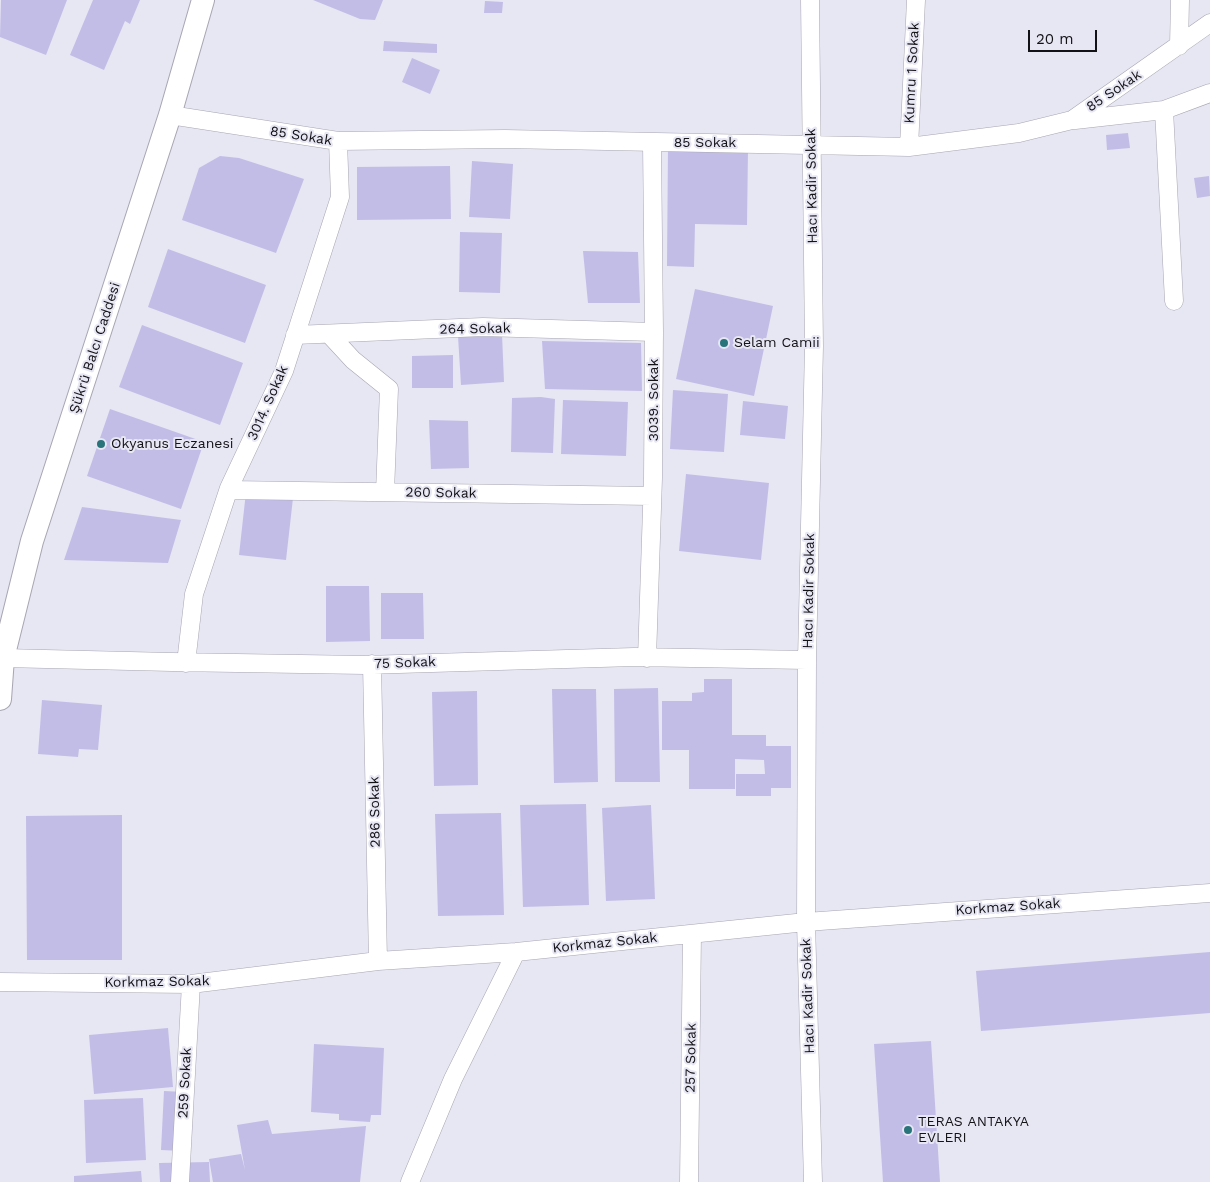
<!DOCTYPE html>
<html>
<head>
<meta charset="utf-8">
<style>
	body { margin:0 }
	#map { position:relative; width:1210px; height:1182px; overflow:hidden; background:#e7e6f3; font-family:"Work Sans",sans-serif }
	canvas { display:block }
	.scale { position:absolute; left:1028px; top:30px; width:69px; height:22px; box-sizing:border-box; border:2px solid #131217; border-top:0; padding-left:6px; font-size:15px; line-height:18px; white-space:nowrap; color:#131217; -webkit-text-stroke:4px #e7e6f3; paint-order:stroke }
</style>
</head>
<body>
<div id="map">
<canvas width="1210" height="1182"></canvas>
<div class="scale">20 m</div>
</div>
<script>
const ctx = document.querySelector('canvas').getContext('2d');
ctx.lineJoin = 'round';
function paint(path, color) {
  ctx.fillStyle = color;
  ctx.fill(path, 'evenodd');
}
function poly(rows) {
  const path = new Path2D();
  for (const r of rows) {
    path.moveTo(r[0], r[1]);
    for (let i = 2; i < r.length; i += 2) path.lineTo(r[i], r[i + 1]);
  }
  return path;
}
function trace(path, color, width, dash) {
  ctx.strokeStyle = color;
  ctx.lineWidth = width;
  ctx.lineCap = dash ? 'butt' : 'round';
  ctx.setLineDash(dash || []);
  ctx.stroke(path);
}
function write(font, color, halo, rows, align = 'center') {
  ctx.font = font + ' "Work Sans",sans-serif';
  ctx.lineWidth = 4;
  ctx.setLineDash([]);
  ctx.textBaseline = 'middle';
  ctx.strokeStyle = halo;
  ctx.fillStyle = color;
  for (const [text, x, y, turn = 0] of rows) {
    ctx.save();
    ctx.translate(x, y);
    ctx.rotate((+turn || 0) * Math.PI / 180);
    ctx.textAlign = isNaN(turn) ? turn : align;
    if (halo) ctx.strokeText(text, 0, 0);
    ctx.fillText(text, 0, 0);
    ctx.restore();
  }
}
const building = poly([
	[1,0,67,0,46,55,0,37],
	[93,0,140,0,130,24,125,21,104,70,70,55],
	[313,0,383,0,375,20,360,19],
	[485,1,503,2,502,13,484,13],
	[384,41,437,44,437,53,383,51],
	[412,58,440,70,430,94,402,82],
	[1128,133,1130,148,1107,150,1106,135],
	[668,148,748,149,747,225,695,224,694,267,667,266],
	[220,156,239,158,304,179,276,253,182,220,199,168],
	[472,161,513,164,510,219,469,217],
	[450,166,451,219,357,220,357,167],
	[1209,176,1210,196,1197,198,1194,178],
	[460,232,502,233,500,293,459,292],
	[168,249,266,285,245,343,148,307],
	[583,251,638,252,640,303,588,303],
	[695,289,773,306,754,396,676,379],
	[142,325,243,363,220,425,119,387],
	[502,334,504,382,461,385,458,336],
	[542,341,641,343,642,391,545,389],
	[453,355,453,388,412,388,412,356],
	[673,390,728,394,724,452,670,449],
	[541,397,555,399,553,453,511,452,512,398],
	[563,400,628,402,626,456,561,454],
	[743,401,788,406,785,439,740,435],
	[110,409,204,442,181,509,87,476],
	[429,420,468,421,469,468,431,469],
	[686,474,769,483,761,560,679,551],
	[246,492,293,498,286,560,239,555],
	[82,507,181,520,168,563,64,560],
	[326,586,369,586,370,641,326,642],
	[381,593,423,593,424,639,381,639],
	[704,679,732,679,732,735,766,735,766,746,791,746,791,788,771,788,771,796,736,796,736,774,765,774,764,760,735,759,735,789,689,789,689,750,662,750,662,701,692,701,692,693,704,692],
	[658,688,660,782,615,782,614,689],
	[552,689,596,689,598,782,554,783],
	[477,691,478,785,434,786,432,692],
	[42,700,102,705,98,750,79,749,78,757,38,754],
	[586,804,589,905,523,907,520,805],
	[651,805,655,899,606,901,602,808],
	[501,813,504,915,438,916,435,814],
	[122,815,122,960,27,960,26,816],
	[1210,952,1210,1013,981,1031,976,971],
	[168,1028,173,1087,94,1094,89,1035],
	[931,1041,940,1182,883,1182,874,1044],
	[314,1044,384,1048,381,1115,371,1115,370,1122,339,1120,339,1114,311,1112],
	[164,1091,184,1092,182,1151,161,1150],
	[143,1098,146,1160,86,1163,84,1100],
	[268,1120,272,1134,366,1126,360,1182,213,1182,209,1159,241,1154,245,1170,237,1125],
	[209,1162,210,1182,160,1182,159,1163],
	[141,1171,142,1182,74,1182,74,1176]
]);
const minor = poly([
	[810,0,814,346,807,660,806,922,813,1182],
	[1179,46,1180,0],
	[1164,110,1174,301],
	[170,115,338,141,505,139,909,147,1019,133,1072,120,1210,23],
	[1075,120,1164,110,1210,93],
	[909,147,916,0],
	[329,334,353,360,389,389,385,492],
	[295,335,483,327,654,332],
	[229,490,652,496],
	[3,658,172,662,365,665,634,657,807,660],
	[647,658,653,478,654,332,652,143],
	[186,663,194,594,229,488,284,371,340,197,338,141],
	[372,664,378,961],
	[0,982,191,984,378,961,516,952,806,922,1210,893],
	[180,1182,191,984],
	[410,1182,453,1079,516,952],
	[689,1182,692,934]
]);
const tertiary = poly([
	[0,699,3,658,32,541,170,115,203,0]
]);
const markers = [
	[724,343,5,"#29737b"],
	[101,444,5,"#29737b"],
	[908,1130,5,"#29737b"]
];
const streetNames = [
	["Kumru 1 Sokak",912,73,-87],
	["85 Sokak",1114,91,-34],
	["85 Sokak",301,136,9],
	["85 Sokak",705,143],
	["Hacı Kadir Sokak",812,186,-91],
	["264 Sokak",475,329,-1],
	["Şükrü Balcı Caddesi",95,348,-72],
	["3039. Sokak",654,400,-90],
	["3014. Sokak",268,403,-66],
	["260 Sokak",441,493,1],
	["Hacı Kadir Sokak",809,591,-89],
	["75 Sokak",405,663,-2],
	["286 Sokak",375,812,-91],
	["Korkmaz Sokak",1008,907,-4],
	["Korkmaz Sokak",605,943,-6],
	["Korkmaz Sokak",157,982,-1],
	["Hacı Kadir Sokak",808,996,-92],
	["257 Sokak",691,1058,-89],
	["259 Sokak",185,1083,-87]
];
const poiNames = [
	["Selam Camii",734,343],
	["Okyanus Eczanesi",111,444],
	["TERAS ANTAKYA",918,1122],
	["EVLERI",918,1138]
];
paint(building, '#c2bde6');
trace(minor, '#a7a6b2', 19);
trace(tertiary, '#a7a6b2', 24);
trace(minor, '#fff', 18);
trace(tertiary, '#fff', 22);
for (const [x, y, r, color] of markers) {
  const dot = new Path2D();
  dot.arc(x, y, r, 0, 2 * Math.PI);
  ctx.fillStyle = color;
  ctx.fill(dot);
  trace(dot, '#e7e6f3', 2);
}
write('14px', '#131217', '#e7e6f3', streetNames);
write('14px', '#131217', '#e7e6f3', poiNames, 'left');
</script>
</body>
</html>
